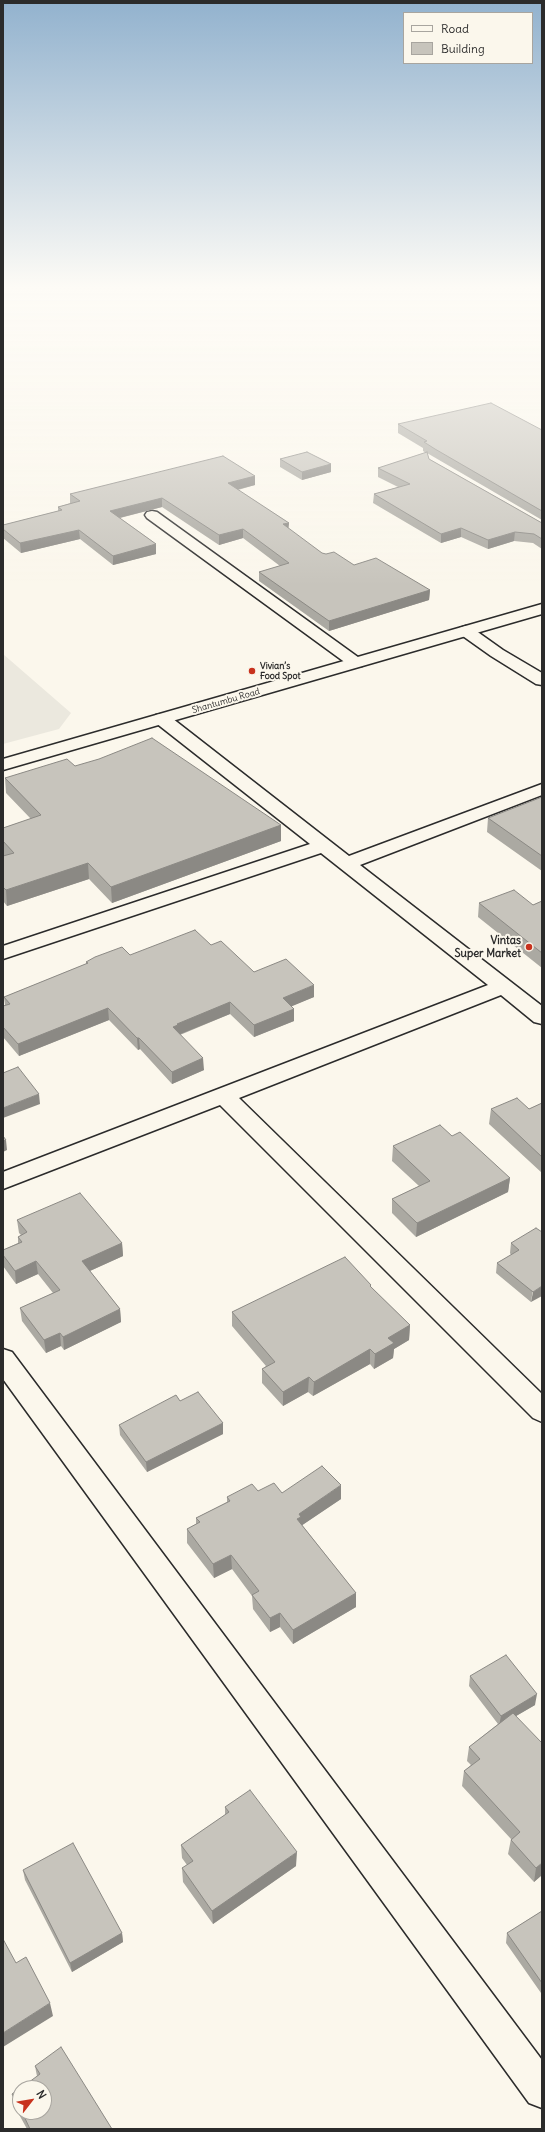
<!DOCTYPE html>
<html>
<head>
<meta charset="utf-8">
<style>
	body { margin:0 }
	#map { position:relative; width:545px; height:2132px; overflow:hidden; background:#fbf7ec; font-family:Delius,sans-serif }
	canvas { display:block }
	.frame { position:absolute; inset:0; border:4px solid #2b2b2b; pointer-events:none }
	.legend { position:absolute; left:403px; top:12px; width:130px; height:52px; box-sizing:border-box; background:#fbf7ec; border:1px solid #a8a59f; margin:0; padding:5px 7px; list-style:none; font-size:12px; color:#2b2b2b }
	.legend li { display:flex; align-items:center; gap:8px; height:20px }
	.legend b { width:20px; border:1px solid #a8a59f }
	.north { position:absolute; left:12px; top:2080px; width:40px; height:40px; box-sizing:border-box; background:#fbf7ec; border:1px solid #a8a59f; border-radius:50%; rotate:59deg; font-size:11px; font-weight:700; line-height:16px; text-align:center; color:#2b2b2b }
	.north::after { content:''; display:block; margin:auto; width:14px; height:18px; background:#c8321e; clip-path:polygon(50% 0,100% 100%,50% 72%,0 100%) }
</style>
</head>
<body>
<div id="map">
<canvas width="545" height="2132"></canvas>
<div class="frame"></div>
<ul class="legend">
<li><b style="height:5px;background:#fbf7ec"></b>Road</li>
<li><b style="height:11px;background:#c7c4bc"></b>Building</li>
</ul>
<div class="north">N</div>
</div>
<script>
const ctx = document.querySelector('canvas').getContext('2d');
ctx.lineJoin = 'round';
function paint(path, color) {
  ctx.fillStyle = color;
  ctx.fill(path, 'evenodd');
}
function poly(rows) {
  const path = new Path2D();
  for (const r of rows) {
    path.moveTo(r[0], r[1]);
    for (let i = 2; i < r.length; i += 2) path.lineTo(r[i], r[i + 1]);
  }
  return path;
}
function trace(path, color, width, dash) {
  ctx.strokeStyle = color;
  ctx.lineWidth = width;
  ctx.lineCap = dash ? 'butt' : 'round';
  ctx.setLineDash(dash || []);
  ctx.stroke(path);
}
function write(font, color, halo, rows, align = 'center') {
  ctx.font = font + ' Delius,sans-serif';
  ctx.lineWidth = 4;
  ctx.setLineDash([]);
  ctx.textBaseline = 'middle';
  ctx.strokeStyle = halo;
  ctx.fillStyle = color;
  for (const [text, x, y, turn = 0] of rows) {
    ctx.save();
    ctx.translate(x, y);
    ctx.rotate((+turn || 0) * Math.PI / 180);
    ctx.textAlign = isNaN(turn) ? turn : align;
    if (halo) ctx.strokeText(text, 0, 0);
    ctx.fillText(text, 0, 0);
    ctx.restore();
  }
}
const built = poly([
	[3,654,71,713,59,729,3,744]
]);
const street = poly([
	[152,511,157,512,362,660,364,663,362,666,350,666,147,518,145,515,147,512,152,511],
	[466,626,472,628,503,650,542,673,542,685,536,684,491,656,460,634,458,631,460,628,466,626],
	[162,714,168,715,349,856,542,784,542,795,360,865,542,1006,542,1024,534,1022,501,995,239,1098,542,1394,542,1422,533,1418,220,1105,3,1189,3,1172,488,985,321,853,3,959,3,946,310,844,156,723,153,719,156,715,162,714],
	[3,1349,12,1352,542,2060,542,2108,529,2103,3,1379,3,1349]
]);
const secondary = poly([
	[542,604,542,614,3,770,3,759,542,604]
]);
const wall = poly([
	[398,424,542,430,542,520,427,453,429,459,542,523,542,549,533,543,514,541,488,549,461,537,441,543,373,503,374,494,398,487,378,477,378,468,426,453,423,451,423,448,398,433],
	[280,459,331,464,331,472,302,480,280,467],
	[255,476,255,485,238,490,289,523,288,529,322,553,354,565,430,590,429,600,329,631,259,581,259,572,280,566,243,538,219,545,162,507,120,518,156,544,156,554,113,565,80,539,21,553,3,538,3,525,58,511,58,507,71,503,70,503,70,494],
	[75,766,281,825,281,841,112,903,89,879,7,906,3,901,3,856,4,856,3,855,3,828,31,819,6,793,5,778],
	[542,797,542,871,487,832,488,818],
	[542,901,542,968,478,917,479,903,533,905],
	[211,945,254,972,314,997,291,1006,294,1009,294,1021,254,1037,230,1014,180,1035,204,1070,172,1084,140,1049,138,1050,109,1020,19,1056,3,1037,3,1006,5,1005,4,997,86,964,86,962,130,955],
	[542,1103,542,1173,489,1124,491,1109,529,1109],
	[452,1136,510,1178,508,1192,416,1237,392,1213,392,1199,419,1186,392,1161,393,1146],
	[17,1220,122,1243,123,1256,90,1271,120,1309,121,1322,64,1350,61,1346,46,1353,22,1321,20,1308,53,1293,38,1274,16,1284,3,1266,3,1250,18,1243,18,1237,21,1235,19,1233],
	[542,1232,531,1302,496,1273,497,1263,511,1255,510,1253,511,1243],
	[371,1285,371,1287,410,1325,409,1340,394,1349,393,1358,374,1369,370,1364,313,1396,308,1392,283,1406,262,1383,262,1369,266,1366,232,1326,232,1312],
	[223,1423,223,1434,147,1472,120,1435,119,1425],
	[258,1491,282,1493,341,1499,302,1525,356,1593,356,1607,293,1644,280,1627,270,1632,253,1609,252,1596,232,1569,214,1578,187,1543,187,1529,196,1524,196,1518,227,1502,227,1497],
	[470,1676,535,1705,516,1716,542,1875,534,1882,508,1854,511,1839,462,1786,464,1771,471,1765,467,1761,469,1747,498,1724,469,1686],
	[225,1807,296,1866,213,1924,183,1882,182,1868,187,1865,182,1858,181,1845,225,1815],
	[23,1870,122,1933,123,1942,72,1972,25,1880],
	[542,1911,542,1992,541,1993,506,1943,507,1933],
	[35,2066,112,2129,27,2129,15,2107,12,2094,20,2088,20,2112,44,2112]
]);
const shadedWall = poly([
	[331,464,331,472,302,480,302,472],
	[255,476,255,485,228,492,228,483],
	[162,498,162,507,111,520,110,511],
	[289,523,288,532,283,524],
	[461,528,461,537,441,543,441,534],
	[243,529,243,538,219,545,219,535],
	[79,530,80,539,21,553,20,543],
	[515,532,514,541,488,549,488,540],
	[156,544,156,554,113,565,113,556],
	[430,590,429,600,329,631,329,621],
	[281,825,281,841,112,903,111,887],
	[88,863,89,879,7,906,6,890],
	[314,985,314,997,283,1010,283,998],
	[230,1002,230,1014,178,1035,173,1027,177,1024],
	[108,1008,109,1020,19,1056,18,1044],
	[294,1009,294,1021,254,1037,254,1025],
	[137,1038,139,1038,140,1049,138,1050],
	[203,1058,204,1070,172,1084,172,1072],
	[39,1094,40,1104,3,1118,3,1108],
	[6,1140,7,1150,3,1152,3,1141],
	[510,1178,508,1192,416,1237,417,1223],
	[122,1243,123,1256,83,1274,82,1261],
	[36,1261,38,1274,16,1284,15,1271],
	[542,1286,542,1296,531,1302,533,1292],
	[120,1309,121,1322,64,1350,63,1337],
	[410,1325,409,1340,394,1349,393,1358,374,1369,375,1354,388,1338],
	[60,1333,61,1346,46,1353,44,1340],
	[370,1349,370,1364,313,1396,314,1382],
	[309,1377,308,1392,283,1406,283,1392],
	[223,1423,223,1434,147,1472,146,1462],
	[341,1485,341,1499,301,1526,297,1519,299,1514],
	[231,1555,232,1569,214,1578,213,1564],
	[356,1593,356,1607,293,1644,293,1630],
	[280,1613,280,1627,270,1632,270,1618],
	[537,1694,535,1705,499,1726,501,1716],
	[297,1852,296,1866,213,1924,212,1911],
	[542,1863,542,1875,534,1882,536,1868],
	[122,1933,123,1942,72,1972,70,1963],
	[50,2003,53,2016,3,2047,3,2033]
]);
const building = poly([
	[491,403,542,430,542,511,435,449,424,442,427,441,398,424,491,403],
	[307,452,331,464,302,472,280,459,307,452],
	[427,452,429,459,542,523,542,539,534,534,515,532,488,540,461,528,441,534,374,494,410,484,378,468,427,452],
	[223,456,255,476,228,483,289,523,283,524,322,553,326,554,334,552,354,565,376,558,430,590,329,621,259,572,289,563,243,529,219,535,162,498,110,511,156,544,113,556,79,530,20,543,3,529,3,525,62,510,58,507,80,501,70,494,223,456],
	[152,738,281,825,111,887,88,863,6,890,3,887,3,856,14,853,3,841,3,828,41,815,5,778,67,759,75,766,99,759,152,738],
	[542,797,542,856,488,818,542,797],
	[514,890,533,905,542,901,542,953,479,903,514,890],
	[195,930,211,945,221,941,254,972,286,959,314,985,283,998,294,1009,254,1025,230,1002,177,1024,178,1025,173,1027,203,1058,172,1072,139,1038,137,1038,108,1008,18,1044,3,1027,3,1006,10,1004,4,997,88,963,86,962,95,957,122,947,130,955,195,930],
	[18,1067,39,1094,3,1108,3,1073,18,1067],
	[517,1098,529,1109,542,1103,542,1157,491,1109,517,1098],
	[440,1125,452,1136,460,1132,510,1178,417,1223,392,1199,430,1181,393,1146,440,1125],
	[3,1136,6,1140,3,1141,3,1136],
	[80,1193,122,1243,82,1261,120,1309,63,1337,60,1333,44,1340,20,1308,60,1290,36,1261,15,1271,3,1255,3,1250,22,1242,18,1237,27,1232,17,1220,80,1193],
	[536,1228,542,1232,542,1286,533,1292,497,1263,519,1250,511,1243,536,1228],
	[345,1257,371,1285,370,1286,410,1325,388,1338,394,1343,375,1354,370,1349,314,1382,309,1377,283,1392,262,1369,275,1362,232,1312,345,1257],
	[198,1392,223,1423,146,1462,119,1425,176,1395,180,1401,198,1392],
	[322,1466,341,1485,299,1514,301,1517,297,1519,356,1593,293,1630,280,1613,270,1618,252,1595,259,1591,231,1555,213,1564,187,1529,200,1522,196,1518,230,1501,227,1497,252,1484,258,1491,274,1483,282,1493,322,1466],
	[506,1655,537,1694,501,1716,470,1676,506,1655],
	[513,1713,542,1743,542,1863,536,1868,511,1840,520,1832,464,1771,480,1759,469,1747,513,1713],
	[250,1790,297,1852,212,1911,182,1868,193,1861,181,1845,229,1812,225,1807,250,1790],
	[73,1843,122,1933,70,1963,23,1870,73,1843],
	[542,1911,542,1983,507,1933,542,1911],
	[3,1939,16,1963,26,1957,50,2003,3,2033,3,1939],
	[61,2047,112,2129,30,2129,22,2112,44,2112,44,2088,21,2088,40,2074,35,2066,61,2047],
	[20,2088,20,2109,12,2094,20,2088]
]);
const markers = [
	[252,671,4,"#c8321e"],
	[529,947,4,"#c8321e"]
];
const farPoinames = [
	["Vivian’s",260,666],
	["Food Spot",260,676]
];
const farStreetnames = [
	["Shantumbu Road",226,701,-16]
];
const poiNames = [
	["Vintas",521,941],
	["Super Market",521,954]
];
paint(built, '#ebe8de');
trace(street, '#2b2b2b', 3);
trace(secondary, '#2b2b2b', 3);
paint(street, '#fbf7ec');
paint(secondary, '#fbf7ec');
paint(wall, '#aba9a2');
paint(shadedWall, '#8b8984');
paint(building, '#c7c4bc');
trace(building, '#8b8984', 1);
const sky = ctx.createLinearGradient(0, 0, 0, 586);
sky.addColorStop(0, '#92b2ce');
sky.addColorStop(0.49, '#fdfbf6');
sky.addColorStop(1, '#fdfbf600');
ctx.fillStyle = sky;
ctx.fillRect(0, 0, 545, 586);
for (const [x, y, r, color] of markers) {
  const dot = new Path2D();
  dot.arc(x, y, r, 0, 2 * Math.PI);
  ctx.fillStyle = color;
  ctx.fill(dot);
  trace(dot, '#fbf7ec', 1.5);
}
write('bold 9px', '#2b2b2b', '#fbf7ec', farPoinames, 'left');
write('9px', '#2b2b2b', '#fbf7ec', farStreetnames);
write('bold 11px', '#2b2b2b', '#fbf7ec', poiNames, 'right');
</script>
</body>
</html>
